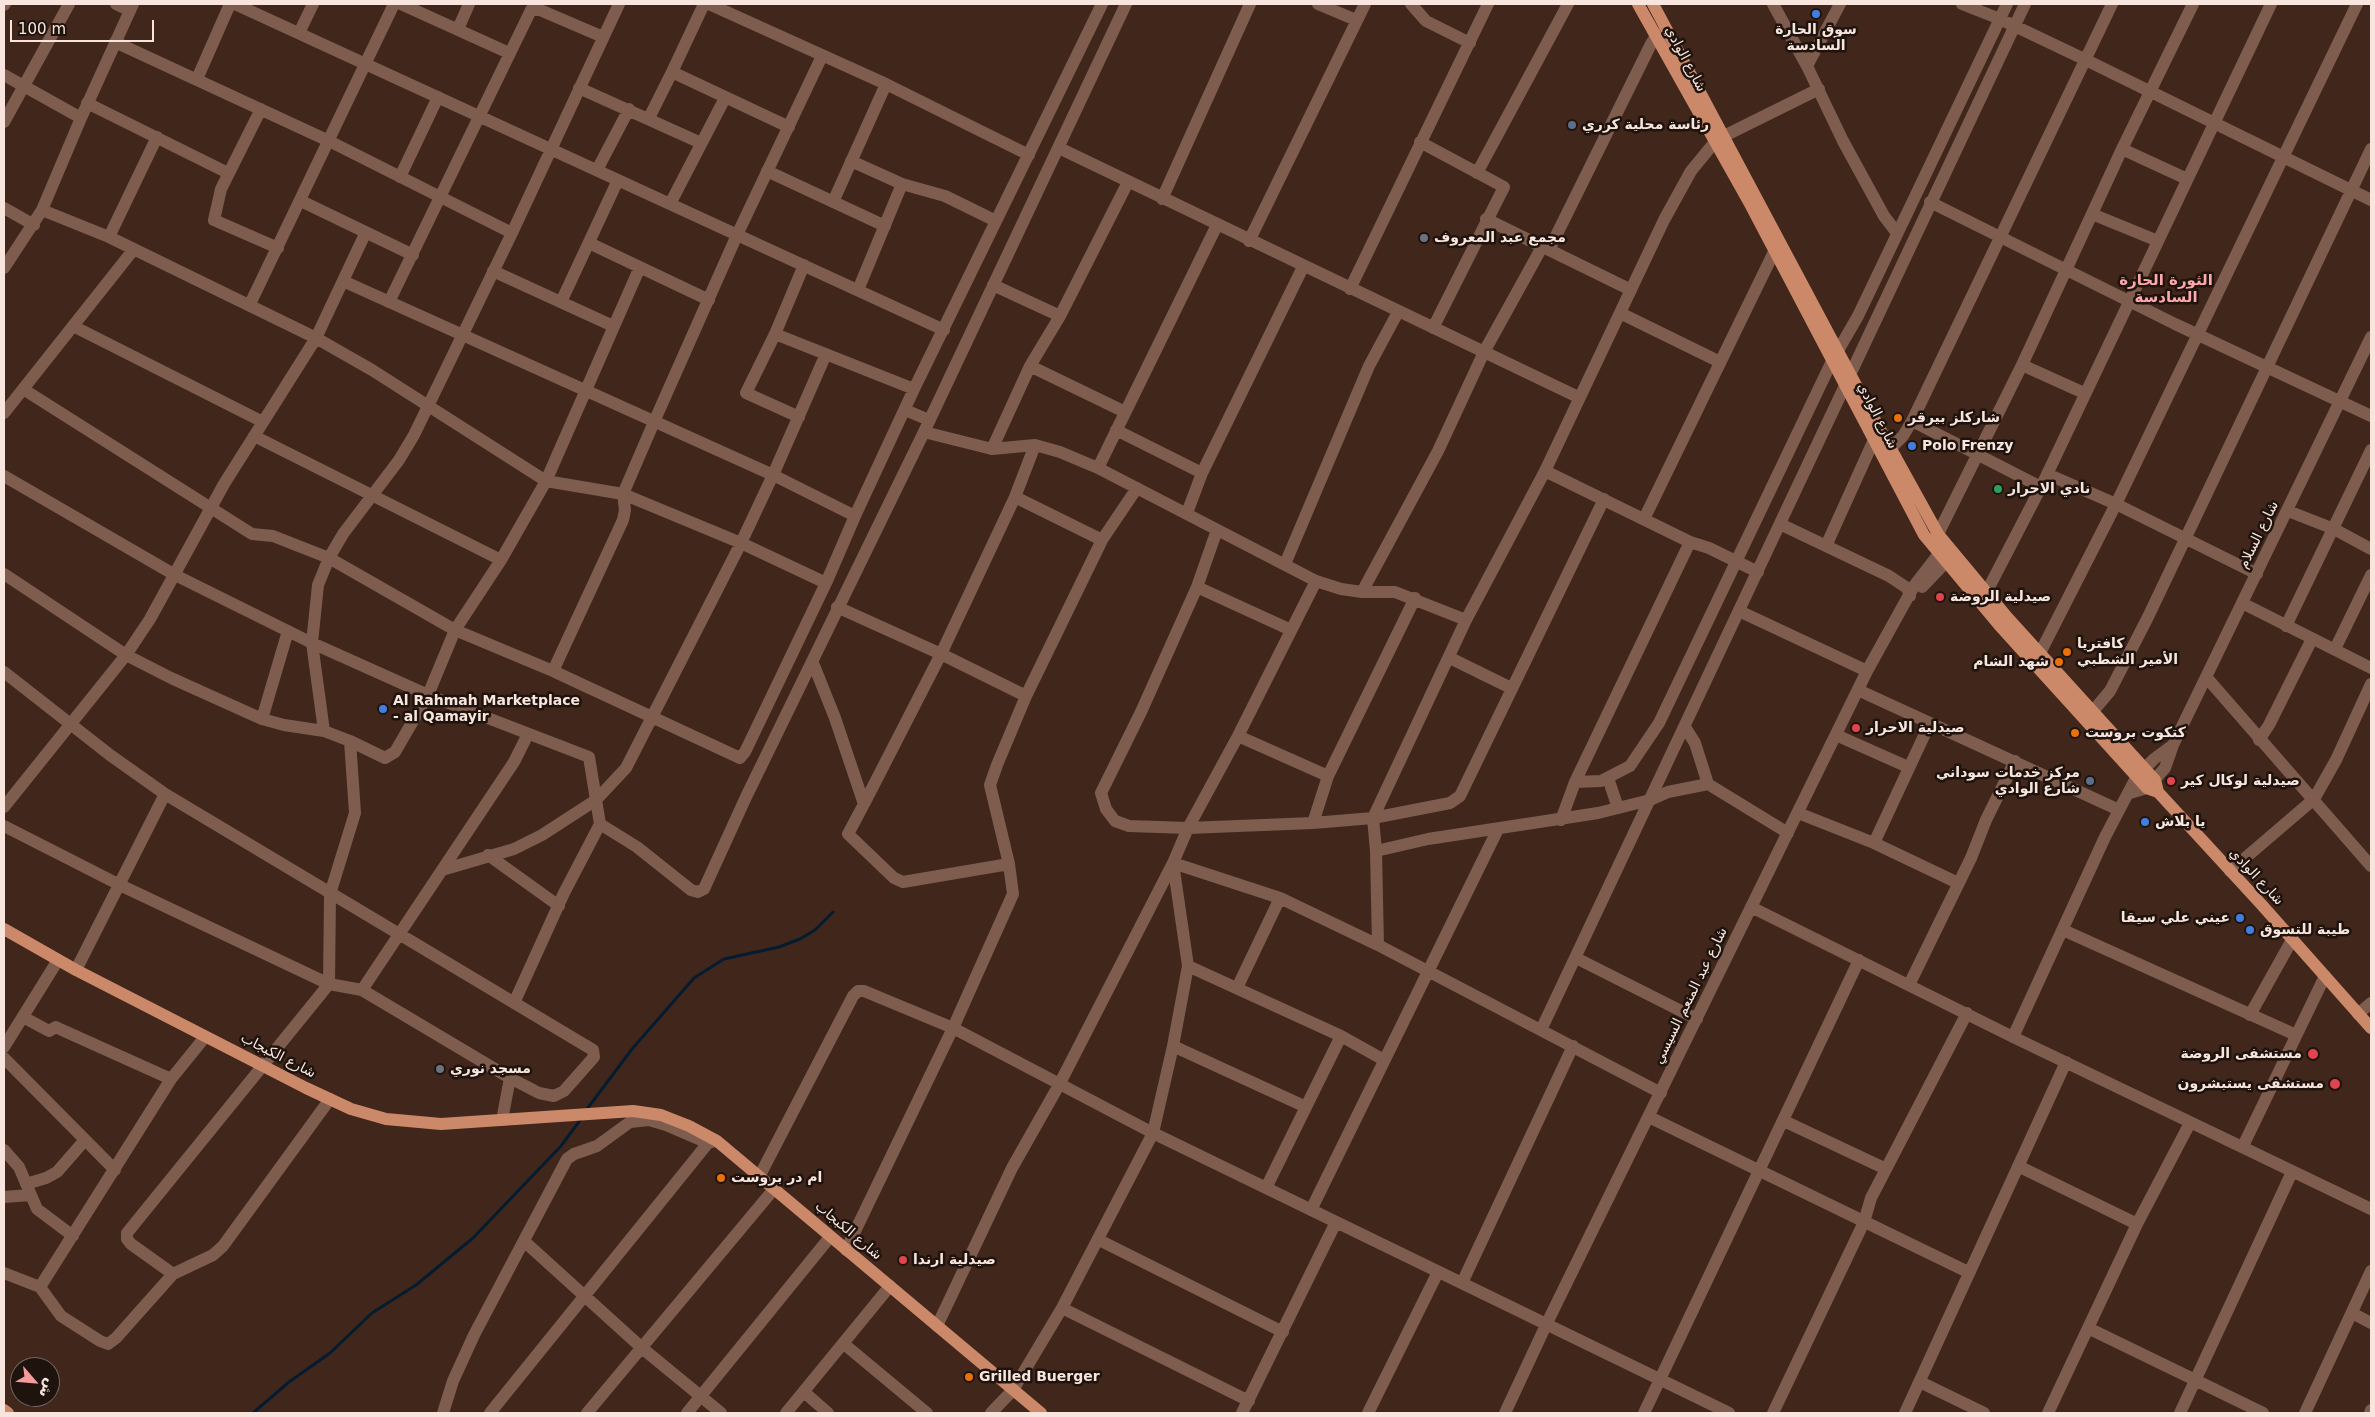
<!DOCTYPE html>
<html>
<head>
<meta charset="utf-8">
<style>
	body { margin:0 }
	#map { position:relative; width:2375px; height:1417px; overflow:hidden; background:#41271b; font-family:"DejaVu Sans","Noto Sans Arabic",sans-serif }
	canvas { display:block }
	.frame { position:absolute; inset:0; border:5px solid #f8e6de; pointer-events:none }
	.north { position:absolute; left:10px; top:1357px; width:50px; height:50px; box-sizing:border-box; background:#1f130e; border:1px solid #766761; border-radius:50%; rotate:117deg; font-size:14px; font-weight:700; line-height:20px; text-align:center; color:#f8e6de }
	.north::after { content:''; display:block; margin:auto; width:18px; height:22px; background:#f59b9d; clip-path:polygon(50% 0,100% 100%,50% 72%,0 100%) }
	.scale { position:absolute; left:10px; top:20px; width:144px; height:22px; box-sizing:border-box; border:2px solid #f8e6de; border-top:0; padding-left:6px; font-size:15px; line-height:18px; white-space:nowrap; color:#f8e6de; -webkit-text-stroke:4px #1f130e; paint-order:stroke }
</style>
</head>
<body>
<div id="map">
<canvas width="2375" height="1417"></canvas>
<div class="frame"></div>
<div class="north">ش</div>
<div class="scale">100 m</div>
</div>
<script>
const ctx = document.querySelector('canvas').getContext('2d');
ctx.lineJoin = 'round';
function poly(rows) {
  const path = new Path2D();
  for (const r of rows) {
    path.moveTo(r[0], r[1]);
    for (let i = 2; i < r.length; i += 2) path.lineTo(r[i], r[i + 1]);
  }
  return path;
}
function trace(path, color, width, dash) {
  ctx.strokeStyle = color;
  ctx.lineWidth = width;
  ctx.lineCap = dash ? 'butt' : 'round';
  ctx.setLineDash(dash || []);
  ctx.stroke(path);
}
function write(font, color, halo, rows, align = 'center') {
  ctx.font = font + ' "DejaVu Sans","Noto Sans Arabic",sans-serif';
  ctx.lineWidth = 5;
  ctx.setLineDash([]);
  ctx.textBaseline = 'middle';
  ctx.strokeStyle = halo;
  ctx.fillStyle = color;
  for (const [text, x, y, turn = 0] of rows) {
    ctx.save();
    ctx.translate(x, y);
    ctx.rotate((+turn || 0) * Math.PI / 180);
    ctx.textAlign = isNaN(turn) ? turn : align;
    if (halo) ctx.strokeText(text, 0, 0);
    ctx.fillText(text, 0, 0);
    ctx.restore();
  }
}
const stream = poly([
	[587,1109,632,1049,694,978,724,959,779,947,800,939,815,930,833,912],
	[253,1413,289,1382,330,1353,372,1313,416,1285,473,1238,561,1146,581,1119]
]);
const minor = poly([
	[116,4,129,10],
	[235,4,944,330],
	[401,4,509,53],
	[709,4,886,84,1029,155],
	[1318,4,1356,20],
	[1411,4,1426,21,1470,43],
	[1773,4,1807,66,1843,141,1884,216,1897,233],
	[1962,4,2000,19,2086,60,2371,200],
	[4,5,5,4],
	[458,29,469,4],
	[299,33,313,4],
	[115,42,329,141,512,233],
	[1807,66,1840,4],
	[672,72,704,4],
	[4,75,81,118],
	[197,79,230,4],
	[579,88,701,143],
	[87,103,228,173],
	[261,109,221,189,214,220,278,248],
	[649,118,672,72,789,127],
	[4,122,69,4],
	[1724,136,1819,89],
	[1420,142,1504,187,1433,328],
	[1059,148,1578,397],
	[2122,149,2187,179],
	[851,161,902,184,945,196,996,221],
	[597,170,629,109],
	[767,171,885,226],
	[1477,173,1568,4],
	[400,177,438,97],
	[1162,199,1250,4],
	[301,201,413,255],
	[833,202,886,84],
	[1930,202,2175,324,2371,416],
	[670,204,725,98],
	[4,208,34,225],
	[42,210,109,237,316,338,372,370,546,481,623,494,741,543,826,583],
	[2092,214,2158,241],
	[1486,219,1631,290],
	[109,237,157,137],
	[1249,241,1365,4],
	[589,243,709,300],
	[1549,250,1651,44,1656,36,1663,32],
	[4,268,42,210,81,118,133,4],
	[493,271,613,326],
	[343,281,773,475,855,516],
	[993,285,1060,316],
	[1350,289,1488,4],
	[858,290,902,184],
	[389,302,531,10,540,10,603,37],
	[561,302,618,180],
	[250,304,394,4],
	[1620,313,1720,362],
	[73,326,263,422],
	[775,334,914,389],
	[2022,365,2084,393],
	[1030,366,1125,412],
	[23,389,252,534,273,536,329,558,455,630,553,671,740,758,745,752,826,583,855,516,914,389,1102,4],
	[905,410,929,420],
	[4,413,134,249],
	[799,417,746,393,775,334,804,265],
	[1912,421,2041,487],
	[1116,430,1202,473],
	[924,432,992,449,1035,445,1060,452,1098,468,1316,581,1341,589,1362,592,1395,592,1466,620],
	[254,436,501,560],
	[992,449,1030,366,1060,316,1128,182],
	[1890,449,1903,436,1912,421,2112,4],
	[1098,468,1217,225],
	[1545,471,1690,542,1709,548,1758,572],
	[2047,474,2116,504,2257,574],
	[4,476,175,575,312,643,428,695,589,757,600,824,564,893,514,1003],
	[1015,497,1102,540],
	[2288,511,2334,529,2371,549],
	[1187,513,1202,473,1303,267],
	[1644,519,1774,252],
	[1780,524,1889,576,1907,588,1910,596],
	[1938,534,2022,365,2122,149,2193,4],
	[1826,546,1873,442],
	[1285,564,1369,366,1398,312],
	[4,574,126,655,171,678,262,719,284,725,324,731],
	[1197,587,1291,630],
	[1922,587,1945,563],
	[1362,592,1438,451,1484,352,1542,247],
	[1986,593,2041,487,2271,4],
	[2242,603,2371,668],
	[837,607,941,654,1026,696],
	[1739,611,1867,671],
	[2286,626,2371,450],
	[2335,649,2371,575],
	[2040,653,2116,504,2357,4],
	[1450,658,1511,688],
	[813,663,835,718,864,804,848,834,894,878,903,882,1009,864],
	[553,671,623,520,625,510,623,494,654,422,737,235,822,56],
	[4,672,110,755,165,794,593,1050,594,1057,564,1091,554,1096,539,1093,510,1078,362,990,329,984,120,885,4,826],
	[2207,678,2371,866],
	[1858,690,2119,810],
	[2093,711,2110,691,2148,617,2371,149],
	[262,719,288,631],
	[1685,727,1695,743,1708,784,1788,833],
	[1836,735,1908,767],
	[1238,736,1328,776],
	[2259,740,2269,725,2312,639],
	[350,741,385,758,395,752,428,695,455,630,501,560,546,481,640,267],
	[1608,778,1618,808],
	[1575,782,1601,781,1630,766,1659,723,1832,361,1858,316,2007,4],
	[2130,793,2147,788,2165,768,2173,745,2371,337],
	[864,804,941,654,1015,497,1035,445],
	[4,807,126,655,150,619,224,484,316,338,365,234],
	[1798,813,1874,843,1958,883],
	[1561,820,1575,782,1690,542],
	[1313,823,1328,776,1415,598],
	[600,824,637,847,691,890,698,892,704,889,746,797,924,432,1126,4],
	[1188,828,1313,823,1373,818,1450,803,1460,796,1604,499],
	[1188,828,1238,736,1316,581],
	[1874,843,1930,723],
	[1376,851,1428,839,1598,813,1650,800,1668,792,1708,784],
	[488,855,559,906],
	[442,870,514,849,542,835,596,800,626,768,741,543,773,475,826,354],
	[2230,871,2314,799,2336,760,2371,684],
	[1751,907,2013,1037,2371,1209],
	[2063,930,2296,1035],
	[1576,958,1697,1019],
	[1188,966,1341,1036,1384,1060],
	[76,970,165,794],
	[1909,985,1971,858,1986,820,2015,761],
	[1237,988,1280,898],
	[362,990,514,762,528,734],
	[2358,1014,2371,1003],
	[2250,1015,2292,940],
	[23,1017,49,1031,56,1027,62,1030,171,1079],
	[1541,1030,2025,4],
	[2013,1037,2105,837,2137,776,2154,759,2173,745],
	[1173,1046,1306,1107],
	[4,1047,58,960],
	[4,1058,115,1170],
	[1661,1093,1378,945,1376,851,1373,818,1466,620,1545,471,1664,220,1691,171,1714,143],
	[330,1099,223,1246,213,1255,173,1274,131,1244,127,1239,127,1233,329,984,330,894,355,813,350,741,324,731,312,643,318,585,329,558,343,534,399,460,414,435,512,233,619,4],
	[1649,1117,1968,1272],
	[502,1120,510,1078],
	[1784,1121,1886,1169],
	[2243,1146,2325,976],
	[4,1150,19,1167,37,1209,73,1236],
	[2018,1166,2137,1224],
	[759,1177,853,996,858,991,864,991,953,1028,1153,1133,1729,1413],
	[26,1184,46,1178,57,1172,85,1140],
	[1266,1188,1341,1036],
	[4,1197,30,1195],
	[1311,1210,1498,829],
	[1099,1240,1283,1332],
	[525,1242,642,1348,721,1413],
	[846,1250,953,1028,1013,894,1009,864,990,785,997,765,1026,696,1102,540,1137,488],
	[4,1273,40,1287,61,1316,100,1341,108,1344,116,1338,173,1274],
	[1462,1283,1573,1046],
	[40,1287,171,1079,205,1037],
	[1062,1308,1249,1401],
	[2352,1313,2371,1323],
	[937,1326,1012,1168,1059,1085,1173,863,1280,898,1378,945],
	[2088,1328,2263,1413],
	[844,1344,927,1413],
	[1920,1382,1984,1413],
	[804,1392,828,1413],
	[443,1413,453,1381,474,1335,567,1159,574,1154,597,1146,630,1122,649,1120,666,1125,708,1143],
	[490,1413,708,1143,716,1141],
	[587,1413,774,1189],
	[687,1413,830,1237],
	[786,1413,890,1286],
	[991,1413,1013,1390,1062,1308,1153,1133,1173,1046,1188,966,1173,863,1188,828,1129,826,1115,821,1106,809,1101,793,1141,712,1197,587,1217,530],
	[1242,1413,1336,1222],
	[1368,1413,1438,1272],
	[1505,1413,1546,1325,1867,671,1914,586,1938,555],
	[1644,1413,1859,960],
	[1773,1413,1864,1222,1871,1198,1967,1013],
	[1905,1413,2066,1062],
	[2048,1413,2137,1224,2190,1123],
	[2180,1413,2292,1172],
	[2305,1413,2371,1271],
	[2370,1413,2371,1410]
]);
const major = poly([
	[1638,4,1749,202,1924,535,1999,625,2147,788,2158,792,2261,904,2371,1028],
	[1653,4,1865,402,1938,534,2007,617,2155,780,2158,792],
	[4,929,76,970,306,1088,351,1109,386,1119,441,1124,633,1111,661,1115,689,1126,717,1141,1041,1413],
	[4,1410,8,1413]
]);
const markers = [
	[1816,14,5,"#3f7fe0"],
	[1572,125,5,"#5c6f8a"],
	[1424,238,5,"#6b7280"],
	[1898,418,5,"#e8710a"],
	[1912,446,5,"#3f7fe0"],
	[1998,489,5,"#2e9e5b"],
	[1940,597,5,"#e0444e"],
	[2067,652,5,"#e8710a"],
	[2059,662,5,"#e8710a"],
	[383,709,5,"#3f7fe0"],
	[1856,728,5,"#e0444e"],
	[2075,733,5,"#e8710a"],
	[2090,781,5,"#5c6f8a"],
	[2171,781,5,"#e0444e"],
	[2145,822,5,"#3f7fe0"],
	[2240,918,5,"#3f7fe0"],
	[2250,930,5,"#3f7fe0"],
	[2313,1054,6,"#e0444e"],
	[440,1069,5,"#6b7280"],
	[2335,1084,6,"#e0444e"],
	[721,1178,5,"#e8710a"],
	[903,1260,5,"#e0444e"],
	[969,1377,5,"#e8710a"]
];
const poiNames = [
	["سوق الحارة",1816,30,"center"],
	["السادسة",1816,46,"center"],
	["رئاسة محلية كرري",1582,125],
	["مجمع عبد المعروف",1434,238],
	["شاركلز بيرقر",1908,418],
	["Polo Frenzy",1922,446],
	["نادي الاحرار",2008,489],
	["صيدلية الروضة",1950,597],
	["كافتريا",2077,644],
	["الأمير الشطبي",2077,660],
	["شهد الشام",2049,662,"right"],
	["Al Rahmah Marketplace",393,701],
	["- al Qamayir",393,717],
	["صيدلية الاحرار",1866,728],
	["كتكوت بروست",2085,733],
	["مركز خدمات سوداني",2080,773,"right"],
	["شارع الوادي",2080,789,"right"],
	["صيدلية لوكال كير",2181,781],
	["يا بلاش",2155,822],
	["عيني علي سيقا",2230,918,"right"],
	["طيبة للتسوق",2260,930],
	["مستشفى الروضة",2302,1054,"right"],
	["مسجد نوري",450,1069],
	["مستشفى يستبشرون",2324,1084,"right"],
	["ام در بروست",731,1178],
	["صيدلية ارندا",913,1260],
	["Grilled Buerger",979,1377]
];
const streetNames = [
	["شارع الوادي",1685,59,62],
	["شارع الوادي",1877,416,63],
	["شارع السلام",2259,535,-64],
	["شارع الوادي",2256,877,47],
	["شارع عبد المنعم السيسي",1691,996,-64],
	["شارع الكبجاب",278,1056,27],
	["شارع الكبجاب",848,1231,40]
];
const neighbourhoodNames = [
	["الثورة الحارة",2166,281],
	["السادسة",2166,298]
];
trace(stream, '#041c30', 3);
trace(minor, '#7e5d4e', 12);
trace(major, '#cc896a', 12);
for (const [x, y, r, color] of markers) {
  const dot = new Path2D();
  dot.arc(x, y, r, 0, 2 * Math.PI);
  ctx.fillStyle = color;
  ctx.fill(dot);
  trace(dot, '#1f130e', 2);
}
write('bold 14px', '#f8e6de', '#1f130e', poiNames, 'left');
write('14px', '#f8e6de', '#1f130e', streetNames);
write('bold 15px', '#fda8aa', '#1f130e', neighbourhoodNames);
</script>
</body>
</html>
